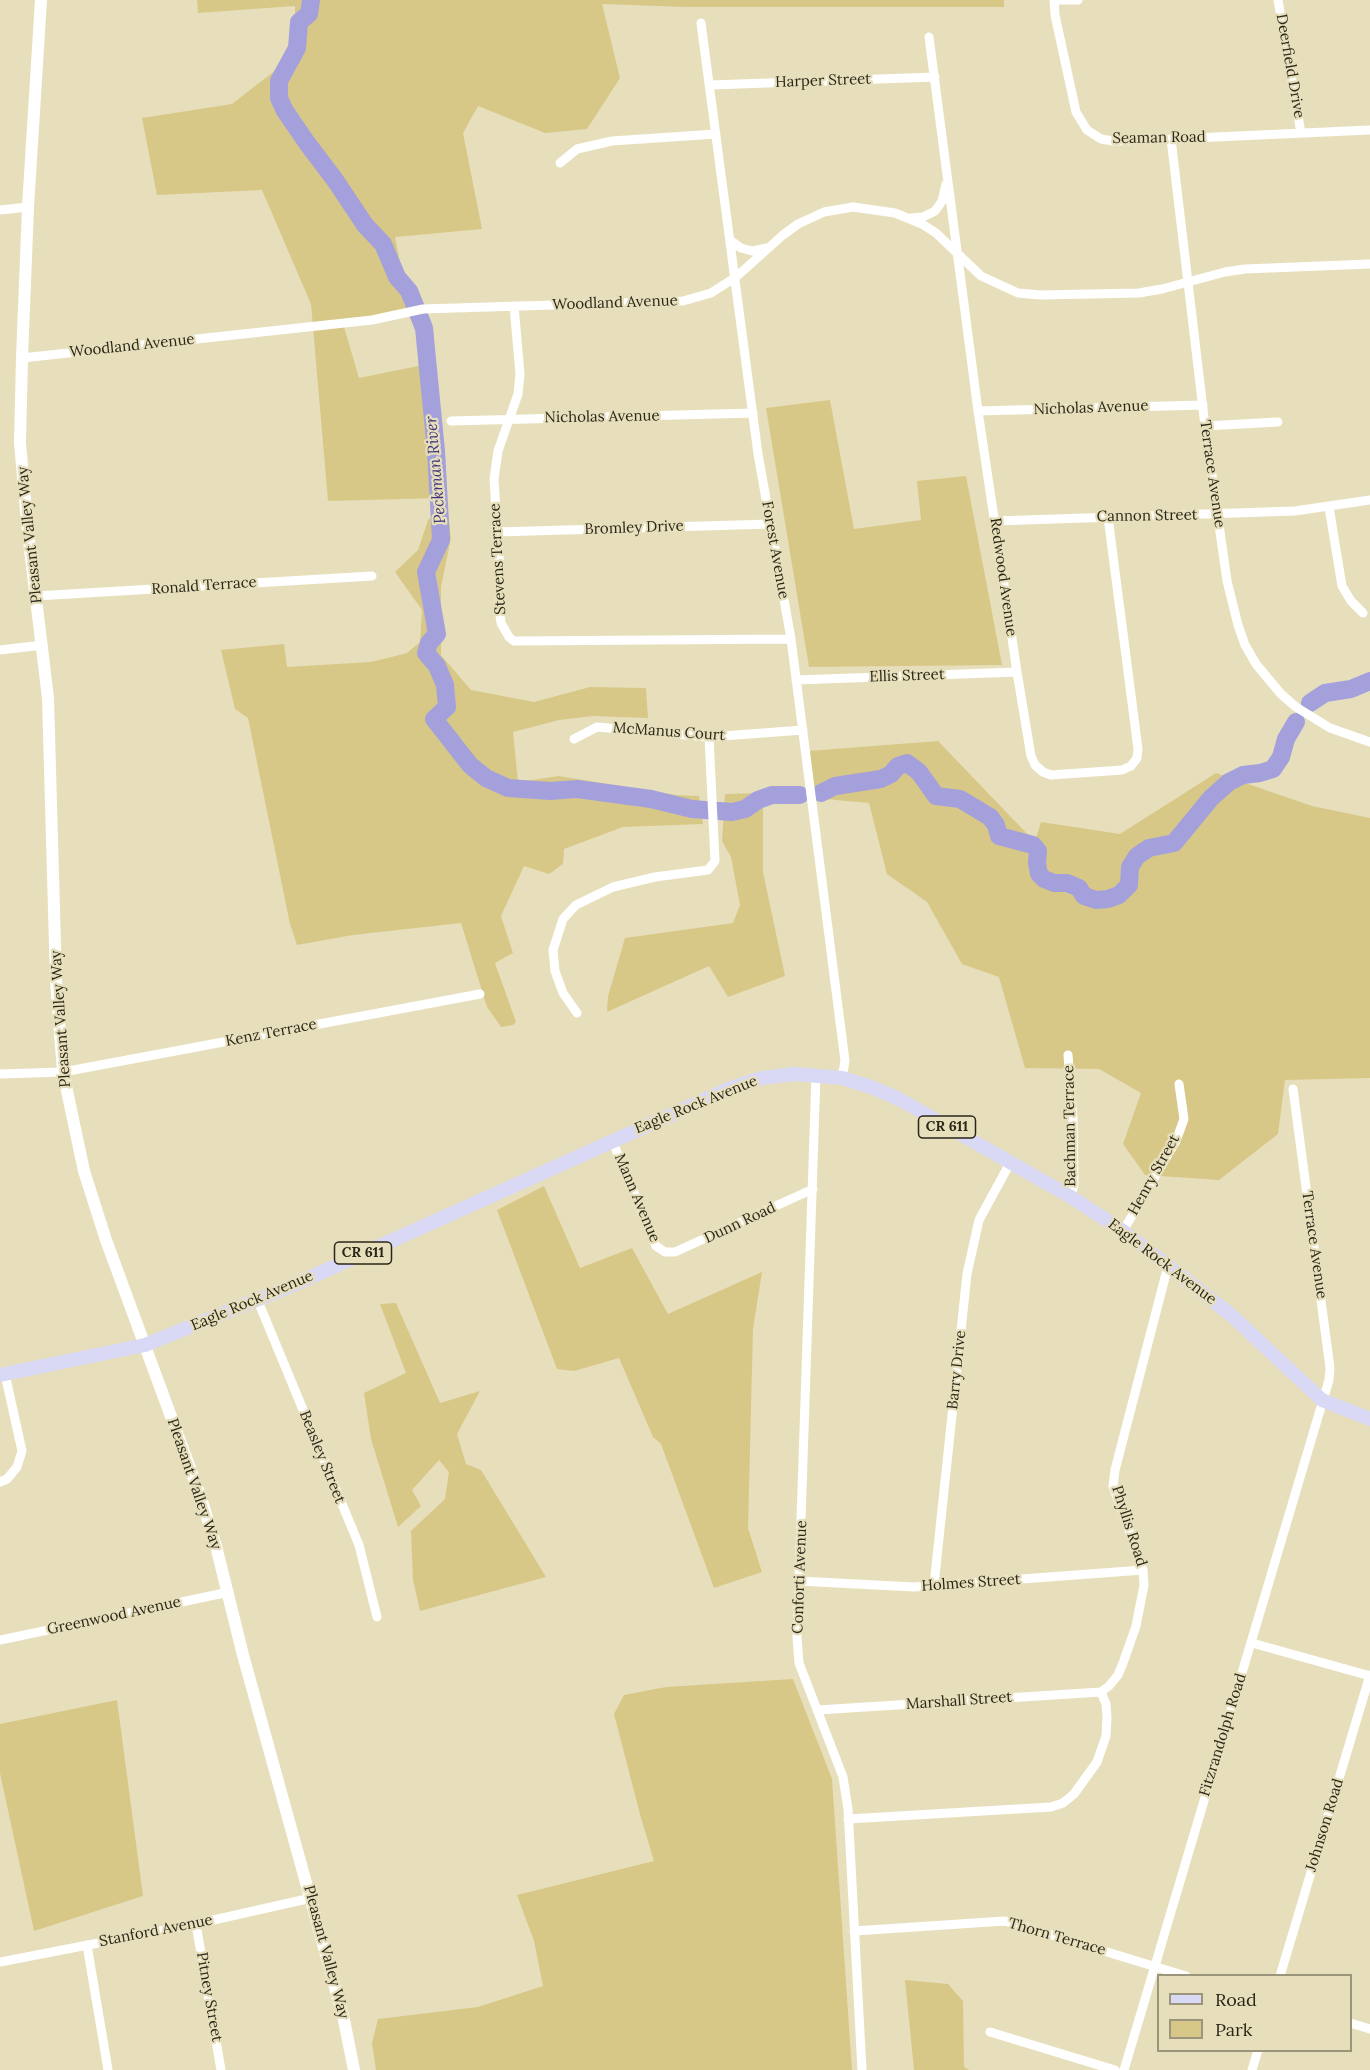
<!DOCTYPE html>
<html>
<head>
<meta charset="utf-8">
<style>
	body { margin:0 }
	#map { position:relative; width:1370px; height:2070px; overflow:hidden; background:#e7dfbc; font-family:Lora,serif }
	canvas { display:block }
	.legend { position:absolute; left:1157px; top:1974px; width:195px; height:78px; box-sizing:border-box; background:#e7dfbc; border:2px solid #9b957b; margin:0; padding:8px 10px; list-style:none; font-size:18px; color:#2a2719 }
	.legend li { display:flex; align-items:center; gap:12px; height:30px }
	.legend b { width:30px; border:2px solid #9b957b }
</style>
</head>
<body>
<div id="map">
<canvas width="1370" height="2070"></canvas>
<ul class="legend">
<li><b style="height:8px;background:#d9d8f5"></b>Road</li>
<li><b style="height:16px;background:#d8c887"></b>Park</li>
</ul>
</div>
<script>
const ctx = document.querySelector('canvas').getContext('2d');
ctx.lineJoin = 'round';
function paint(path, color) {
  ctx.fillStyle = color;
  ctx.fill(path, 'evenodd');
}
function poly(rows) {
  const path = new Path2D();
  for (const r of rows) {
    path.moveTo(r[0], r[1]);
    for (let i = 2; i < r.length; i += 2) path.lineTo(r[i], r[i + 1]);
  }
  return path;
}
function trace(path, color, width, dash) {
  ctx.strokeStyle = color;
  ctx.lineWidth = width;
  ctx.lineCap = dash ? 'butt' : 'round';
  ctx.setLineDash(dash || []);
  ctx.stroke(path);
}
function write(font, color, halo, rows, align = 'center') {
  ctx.font = font + ' Lora,serif';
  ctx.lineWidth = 4.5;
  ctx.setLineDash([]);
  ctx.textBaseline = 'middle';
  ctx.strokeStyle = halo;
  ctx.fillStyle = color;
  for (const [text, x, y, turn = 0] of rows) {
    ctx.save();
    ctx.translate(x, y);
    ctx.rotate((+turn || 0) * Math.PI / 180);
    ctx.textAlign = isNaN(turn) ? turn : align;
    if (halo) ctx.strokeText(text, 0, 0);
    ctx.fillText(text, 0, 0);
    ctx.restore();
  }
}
const green = poly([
	[197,0,1004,0,1004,7,686,7,602,4,620,78,587,129,545,133,478,106,463,133,482,229,395,237,410,313,344,327,359,378,428,364,442,498,328,501,311,304,262,190,157,195,142,118,232,104,295,55,295,6,198,13],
	[830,400,854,529,921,520,917,481,966,476,1002,665,809,667,766,408],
	[447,505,451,538,441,587,441,655,471,690,534,702,590,687,646,688,648,718,593,716,559,720,513,732,518,782,559,776,676,795,699,796,703,824,623,827,564,849,563,864,549,874,524,866,501,916,513,953,495,963,516,1022,513,1025,501,1027,487,1007,461,923,353,935,297,945,290,924,248,718,235,709,221,650,284,644,287,667,371,662,407,653,420,642,422,610,395,572,418,550,428,520],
	[938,741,1035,842,1041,822,1120,834,1216,773,1312,806,1370,818,1370,1078,1285,1080,1278,1134,1219,1180,1145,1175,1123,1144,1141,1093,1099,1069,1025,1068,999,977,962,964,927,902,887,874,869,803,813,798,808,751],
	[763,793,763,872,785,976,728,997,709,966,607,1012,608,996,625,938,733,923,740,905,731,857,722,841,725,794],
	[544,1186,580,1268,632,1248,668,1314,762,1272,753,1329,748,1528,762,1572,714,1588,661,1444,653,1437,619,1358,574,1371,557,1369,497,1210],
	[396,1303,440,1403,480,1391,457,1434,466,1464,481,1470,546,1577,420,1611,413,1580,411,1531,445,1499,449,1472,439,1460,412,1490,421,1506,398,1527,371,1439,364,1393,406,1373,380,1304],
	[793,1679,832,1779,852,2070,376,2070,372,2043,378,2019,478,2007,543,1986,534,1941,517,1895,654,1861,641,1818,614,1714,624,1695,666,1687],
	[117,1700,143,1896,34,1931,0,1773,0,1724],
	[905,1980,948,1984,963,2001,964,2067,969,2070,914,2070]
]);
const river = poly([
	[311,0,309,14,299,22,297,48,279,81,279,98,285,111,307,143,335,180,365,225,383,244,397,277,409,291,424,328,436,451,441,540,426,572,437,634,429,643,426,653,437,666,445,685,447,707,434,719,470,765,486,778,508,788,550,791,577,789,651,799,692,809,732,812,745,809,758,800,772,795,800,795],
	[1310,703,1325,693,1351,689,1370,681],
	[821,793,835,786,881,779,891,774,898,766,907,763,919,772,936,796,960,799,990,817,996,825,999,836,1033,845,1038,851,1037,863,1039,874,1044,879,1054,883,1067,883,1079,888,1084,896,1096,900,1108,899,1119,895,1129,885,1130,867,1137,856,1149,848,1174,843,1211,798,1229,782,1243,775,1260,773,1273,769,1281,757,1286,739,1296,722]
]);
const minor = poly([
	[1054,0,1055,15,1076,112,1087,130,1101,139,1113,141,1171,139,1370,130],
	[1054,0,1078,0],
	[1278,0,1301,133],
	[701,23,758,454,791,639,845,1061,842,1078],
	[929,37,978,411,1017,672,1031,756,1035,765,1043,772,1051,775,1122,770,1131,766,1137,758,1138,749,1108,517],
	[711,85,935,77],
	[1171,139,1205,426,1227,581,1238,625,1245,645,1256,664,1281,694,1296,707,1330,728,1370,742],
	[560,163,577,149,612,141,716,134],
	[0,210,28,207],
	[911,218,923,217,935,211,942,201,946,184],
	[731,241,741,248,752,251,767,248],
	[514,306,520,374,518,394,498,451,494,479,500,571,499,607,501,623,509,637,514,641,791,639],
	[22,358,372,320,423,309,683,301,711,293,736,277,783,235,798,224,824,212,853,207,895,213,922,224,936,233,981,276,1018,293,1040,295,1139,293,1162,289,1225,272,1245,269,1370,264],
	[978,411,1203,405],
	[451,421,753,413],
	[1205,426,1278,422],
	[1329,507,1342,586,1351,601,1363,613],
	[995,521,1295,511,1370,500],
	[497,532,771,524],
	[36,596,372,576],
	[0,650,43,645],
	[796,680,1017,672],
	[574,739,597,727,709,737,803,730],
	[577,1013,563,993,555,971,553,950,563,919,576,905,613,887,655,877,708,870,715,861,709,737],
	[1068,1055,1073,1119,1074,1185,1071,1197],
	[0,1074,63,1072,480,994],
	[816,1075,797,1637,799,1663,843,1777,848,1809,862,2070],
	[612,1140,656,1246,665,1252,675,1252,813,1189],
	[1123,1231,1176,1141,1184,1119,1179,1084],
	[258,1301,359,1545,377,1617],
	[0,1482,7,1479,17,1467,22,1451,5,1374],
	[799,1581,914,1587,1143,1570],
	[934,1585,967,1274,979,1220,1010,1163],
	[0,1640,229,1592],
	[1252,1643,1370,1676],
	[1101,1692,1109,1686,1118,1675,1123,1663,1136,1626,1144,1585,1143,1570,1113,1486,1115,1470,1168,1266],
	[818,1710,1101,1692],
	[848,1819,1051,1807,1063,1803,1074,1794,1097,1762,1106,1736,1107,1717,1106,1704,1101,1692],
	[196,1924,221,2070],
	[854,1931,1005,1921,1186,1976],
	[87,1945,108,2070],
	[0,1962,196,1924,311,1898],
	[1280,1976,1370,1675],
	[1350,2023,1370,2029],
	[990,2032,1115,2070],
	[1124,2070,1329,1380,1330,1368,1293,1089],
	[1252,2070,1258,2050]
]);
const secondary = poly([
	[41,0,28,207,22,358,20,443,28,533,48,698,56,981,63,1072,84,1171,106,1240,201,1498,216,1546,243,1655,344,2020,354,2070]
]);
const primary = poly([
	[0,1375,145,1345,291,1286,731,1088,762,1078,794,1074,842,1078,871,1087,899,1099,1071,1197,1123,1231,1230,1314,1322,1400,1370,1419]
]);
const shields = [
	[947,1127,57],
	[363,1253,57]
];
const shieldNames = [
	["CR 611",947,1127],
	["CR 611",363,1253]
];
const streetNames = [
	["Deerfield Drive",1290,66,80],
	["Harper Street",823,81,-2],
	["Seaman Road",1159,138,-1],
	["Woodland Avenue",615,303,-2],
	["Woodland Avenue",132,346,-6],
	["Nicholas Avenue",1091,408,-2],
	["Nicholas Avenue",602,417,-1],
	["Terrace Avenue",1212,474,82],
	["Cannon Street",1147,516,-1],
	["Bromley Drive",634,528,-2],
	["Pleasant Valley Way",30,535,-96],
	["Forest Avenue",775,550,80],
	["Stevens Terrace",498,559,-93],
	["Redwood Avenue",1003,577,82],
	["Ronald Terrace",204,586,-4],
	["Ellis Street",907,676,-2],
	["McManus Court",669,732,4],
	["Pleasant Valley Way",61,1019,-94],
	["Kenz Terrace",271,1033,-11],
	["Eagle Rock Avenue",696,1105,-22],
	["Bachman Terrace",1070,1126,-91],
	["Henry Street",1154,1175,-61],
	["Mann Avenue",637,1198,67],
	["Dunn Road",740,1223,-25],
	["Terrace Avenue",1314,1245,82],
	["Eagle Rock Avenue",1162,1262,37],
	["Eagle Rock Avenue",252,1301,-23],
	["Barry Drive",957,1370,-84],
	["Beasley Street",322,1457,68],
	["Pleasant Valley Way",194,1484,71],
	["Phyllis Road",1129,1526,72],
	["Conforti Avenue",800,1577,-88],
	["Holmes Street",971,1583,-4],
	["Greenwood Avenue",114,1616,-12],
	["Marshall Street",959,1701,-4],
	["Fitzrandolph Road",1223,1735,-73],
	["Johnson Road",1325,1825,-73],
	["Stanford Avenue",156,1931,-11],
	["Thorn Terrace",1057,1937,16],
	["Pleasant Valley Way",326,1952,75],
	["Pitney Street",209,1997,80]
];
const waterNames = [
	["Peckman River",436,470,-95]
];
paint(green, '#d8c887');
trace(river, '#a4a0dc', 18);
trace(minor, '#fff', 9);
trace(secondary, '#fff', 12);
trace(primary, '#d9d8f5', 14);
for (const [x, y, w] of shields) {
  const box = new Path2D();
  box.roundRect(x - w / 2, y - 11, w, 22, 4.5);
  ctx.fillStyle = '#e7dfbc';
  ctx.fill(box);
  trace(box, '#2a2719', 1.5);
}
write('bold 14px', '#2a2719', null, shieldNames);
write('15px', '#2a2719', '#e7dfbc', streetNames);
write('italic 16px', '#40357c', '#e7dfbc', waterNames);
</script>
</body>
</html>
